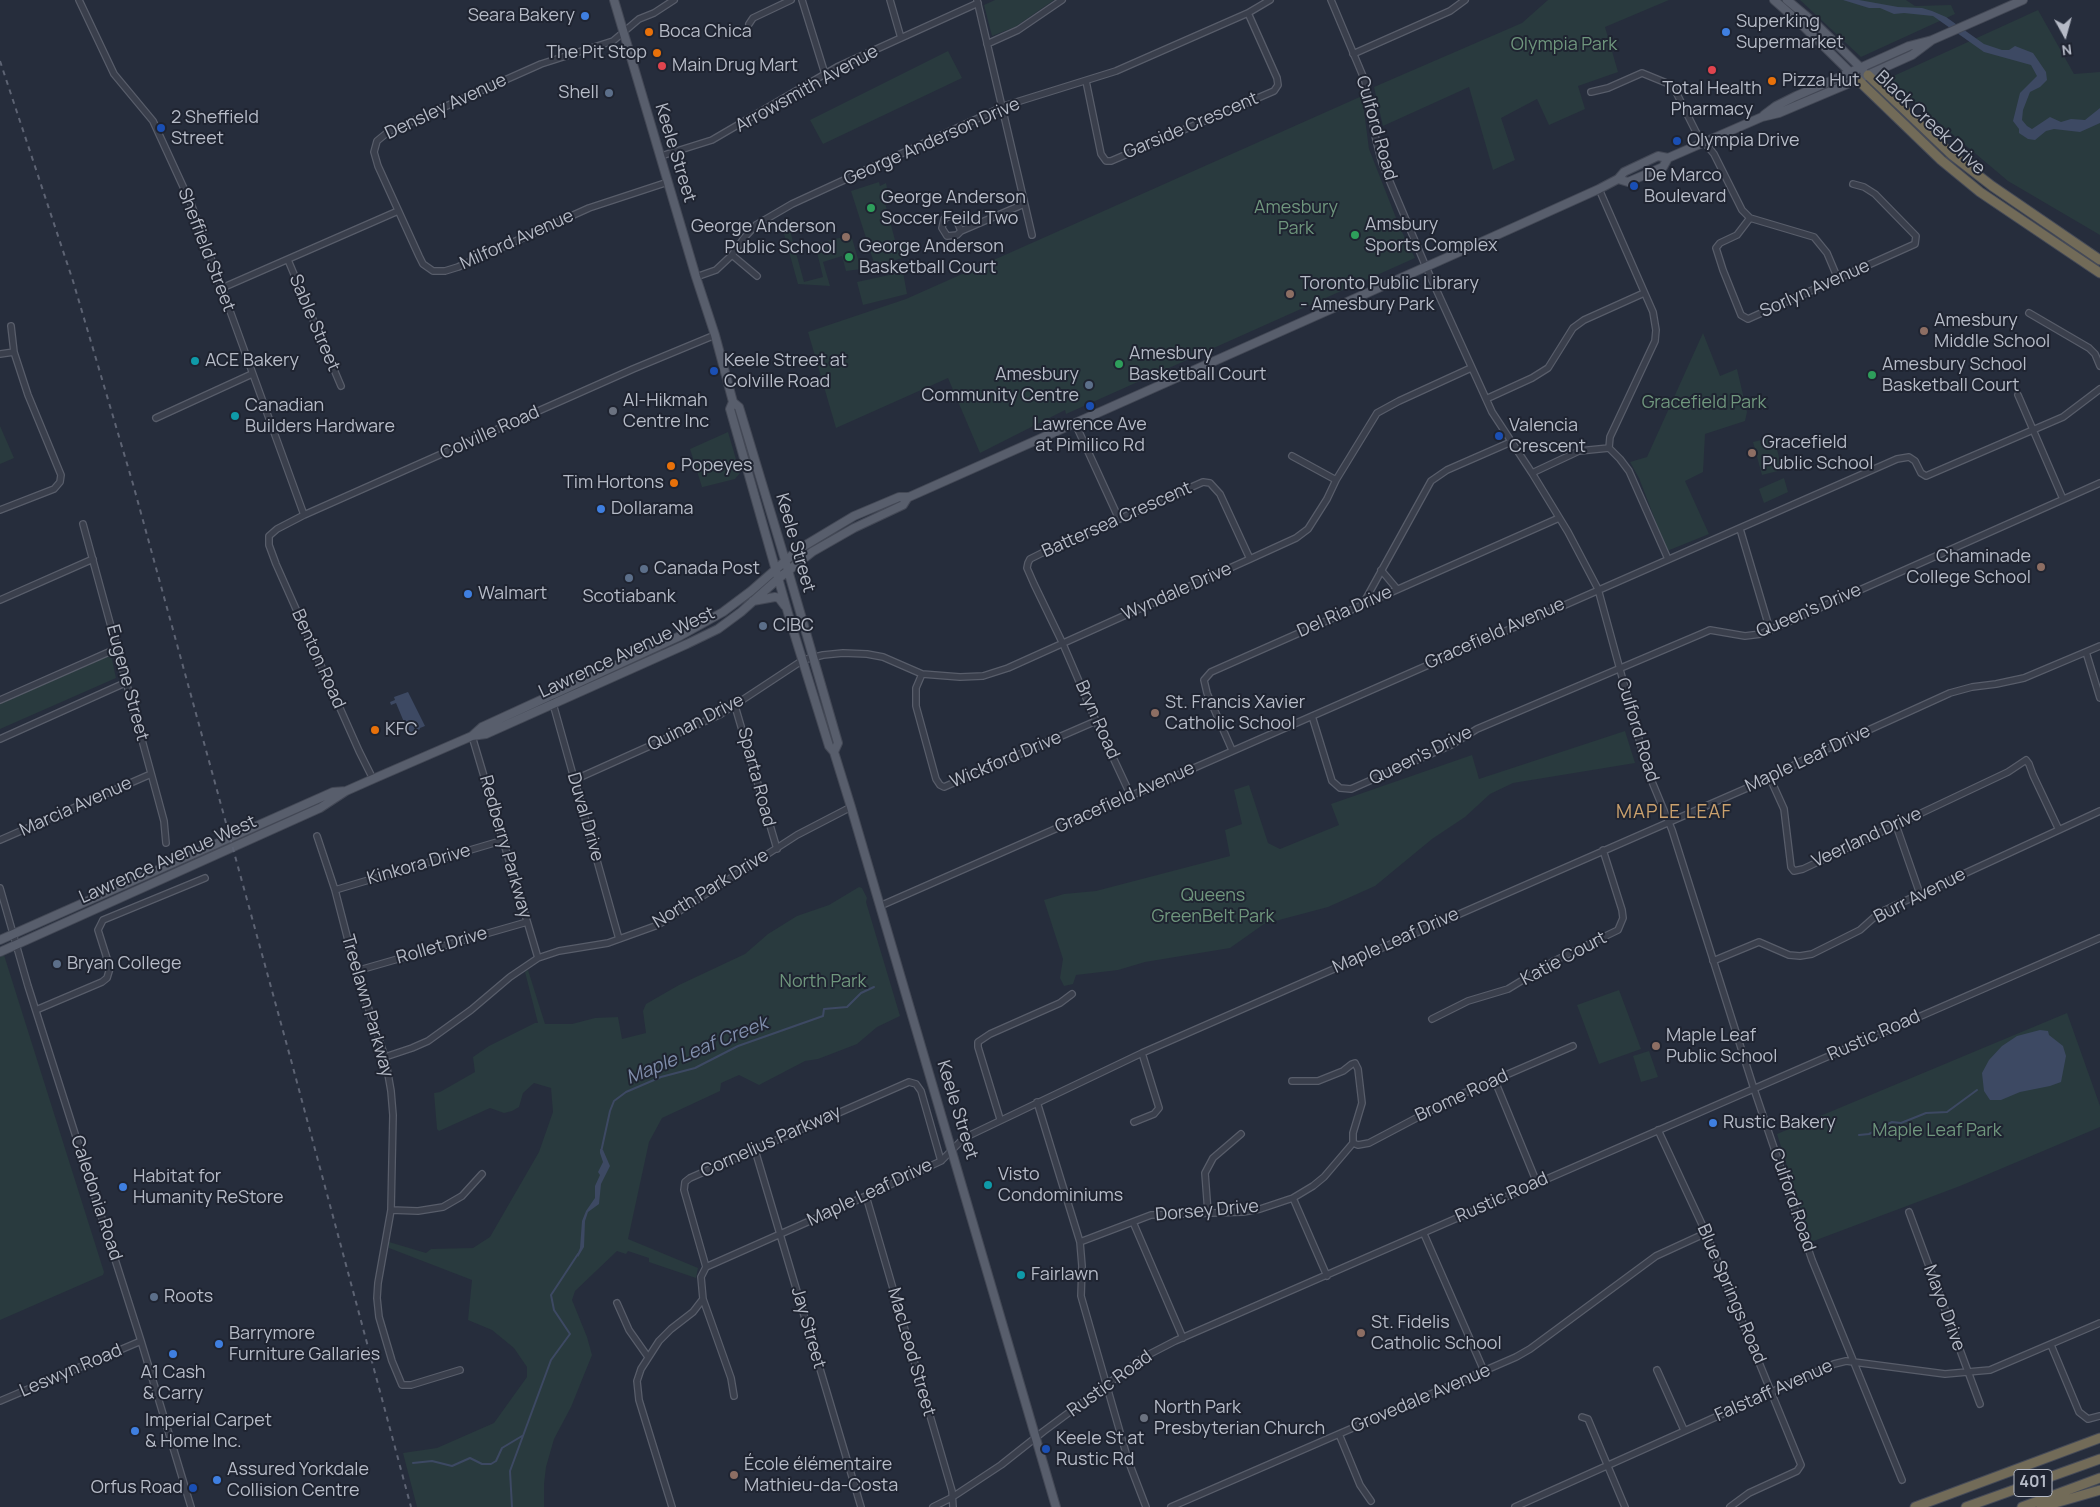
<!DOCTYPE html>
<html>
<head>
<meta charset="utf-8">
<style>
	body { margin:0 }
	#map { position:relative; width:2100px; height:1507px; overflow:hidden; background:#262d3c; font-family:Manrope,sans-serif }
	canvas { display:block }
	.north { position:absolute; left:2040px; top:10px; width:50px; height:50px; -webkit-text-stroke:4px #1f2431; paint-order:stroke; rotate:173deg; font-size:14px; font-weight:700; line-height:20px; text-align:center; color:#b6bbc7 }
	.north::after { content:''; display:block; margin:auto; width:18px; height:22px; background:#b6bbc7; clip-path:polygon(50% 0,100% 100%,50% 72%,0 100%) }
</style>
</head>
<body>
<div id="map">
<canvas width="2100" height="1507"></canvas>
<div class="north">N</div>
</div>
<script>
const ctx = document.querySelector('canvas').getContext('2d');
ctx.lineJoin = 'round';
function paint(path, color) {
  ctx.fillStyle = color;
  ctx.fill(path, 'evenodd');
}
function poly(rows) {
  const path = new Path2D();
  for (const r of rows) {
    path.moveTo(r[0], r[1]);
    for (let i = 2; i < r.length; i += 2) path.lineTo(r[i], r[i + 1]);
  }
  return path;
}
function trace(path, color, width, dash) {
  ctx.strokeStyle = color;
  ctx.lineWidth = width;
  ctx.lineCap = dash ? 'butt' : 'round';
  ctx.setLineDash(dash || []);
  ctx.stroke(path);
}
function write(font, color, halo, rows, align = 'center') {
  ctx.font = font + ' Manrope,sans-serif';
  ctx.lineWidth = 4;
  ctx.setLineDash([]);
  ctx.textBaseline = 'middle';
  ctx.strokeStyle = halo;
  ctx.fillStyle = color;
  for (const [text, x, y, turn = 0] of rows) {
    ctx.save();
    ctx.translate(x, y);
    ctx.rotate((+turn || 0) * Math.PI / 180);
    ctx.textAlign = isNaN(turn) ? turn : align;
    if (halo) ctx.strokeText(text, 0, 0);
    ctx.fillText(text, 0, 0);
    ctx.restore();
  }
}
const green = poly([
	[995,0,1054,0,1015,27,992,36,984,5],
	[1548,0,1669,0,1605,27,1618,72,1578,86,1585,109,1549,125,1537,99,1501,118,1515,160,1493,170,1469,87,1383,126,1374,87,1522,23],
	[1800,0,1906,0,1915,6,1951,5,1955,14,1861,57],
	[2038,10,2074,74,2100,72,2100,235,2008,181,1887,79],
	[948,51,962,78,823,144,810,120],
	[1362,96,1369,149,1400,228,1415,258,1066,414,1065,410,980,453,948,378,836,428,808,332,906,299],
	[879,182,880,186,886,183,888,193,884,199,896,244,902,242,906,246,909,256,875,266,851,191],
	[789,227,804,282,823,277,815,244,851,235,861,269,846,271,842,256,823,262,830,286,798,284,783,230],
	[903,272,907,294,863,305,857,282],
	[1703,333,1720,376,1737,369,1747,412,1745,421,1705,434,1703,472,1685,481,1709,534,1667,551,1639,478,1630,462,1647,457],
	[0,426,14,458,0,464],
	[728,432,740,473,735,479,699,488,702,487,690,449],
	[1774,437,1782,470,1762,475,1753,442],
	[1784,478,1788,492,1764,503,1759,489],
	[111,655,116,678,0,729,0,704],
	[1625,731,1635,763,1513,783,1490,794,1465,817,1432,839,1375,886,1328,907,1264,924,1230,948,1145,962,1118,970,1076,975,1073,984,1064,986,1060,978,1063,959,1044,900,1064,894,1096,891,1230,856,1225,830,1242,824,1234,790,1249,785,1268,843,1280,849,1339,825,1331,804,1472,755,1479,779],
	[859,887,862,888,867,898,866,902,900,1016,877,1027,857,1044,818,1059,805,1061,759,1085,739,1075,721,1083,720,1091,662,1118,649,1142,628,1239,698,1268,696,1278,649,1262,649,1258,628,1251,626,1254,617,1251,575,1291,572,1300,587,1337,592,1355,571,1407,554,1439,546,1467,544,1484,544,1507,417,1507,403,1453,437,1448,494,1423,527,1377,527,1367,514,1348,492,1330,468,1320,472,1280,389,1248,389,1242,426,1253,431,1249,473,1248,490,1237,539,1152,553,1112,551,1088,534,1083,523,1093,519,1107,512,1111,504,1113,490,1108,439,1131,437,1129,434,1093,440,1092,475,1072,473,1057,489,1046,535,1023,538,1023,525,972,528,970,545,1024,572,1024,595,1018,618,1017,622,1039,646,1033,643,1011,646,1004,679,985,745,954,768,934,797,916,829,905],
	[4,955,104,1272,103,1275,0,1320,0,957],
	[1619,990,1641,1049,1599,1064,1577,1005],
	[2067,1013,2100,1106,2100,1127,1960,1186,1811,1242,1777,1134],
	[1649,1051,1658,1077,1641,1082,1633,1056]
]);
const water = poly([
	[1843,0,1859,0,1898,7,1922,8,1932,11,1946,17,1984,44,2002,50,2009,50,2015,46,2033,53,2046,72,2047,80,2040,87,2030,92,2023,110,2022,120,2027,126,2032,129,2050,117,2061,122,2071,119,2085,120,2100,108,2100,123,2080,132,2054,129,2046,131,2035,140,2028,139,2019,133,2019,129,2013,121,2020,93,2037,76,2031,65,1984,52,1933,16,1904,13,1894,14,1880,8,1869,8],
	[408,692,425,726,420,728,418,733,414,731,409,734,396,703,391,705,390,702,395,700,394,697],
	[2040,1030,2048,1031,2049,1035,2063,1046,2066,1056,2061,1082,2050,1086,2020,1092,2001,1100,1990,1100,1984,1091,1982,1073,1989,1060,2002,1046,2017,1036],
	[600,1149,603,1150,610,1166,601,1184,599,1204,588,1212,585,1221,584,1247,578,1257,577,1255,580,1248,582,1221,586,1211,595,1198,595,1186,600,1175,598,1172,603,1162,600,1153]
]);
const stream = poly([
	[1859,1135,1869,1134,1892,1122,1901,1123,1926,1113,1947,1112,1977,1090],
	[601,1152,610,1111,614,1101,626,1092,661,1077,695,1068,738,1046,823,1016,824,1009,847,1007,861,993,874,987],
	[413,1463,432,1461,452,1466,470,1458,482,1464,491,1464,496,1461,502,1448,522,1436],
	[512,1507,510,1471,551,1360,570,1334,554,1310,551,1295,578,1254]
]);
const minor = poly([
	[79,0,114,74,153,121,192,206,304,515],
	[802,0,825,74],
	[890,0,901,38],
	[977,0,1032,235],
	[1331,0,1365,81,1376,140,1382,163,1426,267,1492,412,1532,473,1568,532,1598,589,1648,772,1672,830,1754,1089,1812,1260,1902,1480],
	[749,24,753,18,791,0],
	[987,44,1018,30,1062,0],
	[1353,54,1450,11,1465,0],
	[1086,81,1101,154,1106,161,1111,161,1274,91,1278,85,1277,78,1248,13],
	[1591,92,1608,88,1642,73,1669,84,1676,92,1696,132,1714,154,1742,210,1750,218,1814,237,1827,253,1838,279],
	[661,156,712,140,837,67,978,3],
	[668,182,589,208,458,267,445,271,433,271,423,264,419,256,378,166,374,152,377,141,388,132,541,64,613,41,639,19,654,13,674,0],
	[1599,189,1653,312,1656,330,1655,341,1610,437,1609,448],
	[1750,218,1737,235,1720,243,1716,248,1723,270,1741,315,1748,319,1915,244,1916,236,1875,194,1864,187,1853,184],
	[961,231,957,235,947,236,942,228,944,219,950,216,956,219,961,231,1024,204],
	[732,255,757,276],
	[288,260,341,386],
	[696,277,716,270,732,255,744,238,756,225,792,204,1007,105,1116,71,1248,13,1270,0],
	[222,288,398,211],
	[2029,313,2089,348,2095,354,2100,366],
	[0,354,14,352],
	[2018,395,2063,499],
	[1486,399,1532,378,1548,368,1573,328,1584,320,1644,293],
	[156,418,252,374],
	[1075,423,1119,519],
	[1609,448,1620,459,1629,471,1668,559],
	[1292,456,1336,480],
	[1532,473,1579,451,1609,448],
	[0,510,54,489,60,482,61,475,28,395,14,352,11,326],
	[83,524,157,795,164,821,166,843],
	[1740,529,1770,630],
	[1381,570,1397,589],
	[0,600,93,559],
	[1363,604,1431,481,1447,470,1511,442],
	[2086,652,2100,698],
	[922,674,916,688,916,706,936,779,940,785,944,787,1096,721],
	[0,700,118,648],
	[552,700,619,939],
	[735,706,777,849],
	[1312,716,1332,781,1340,788,1351,789,1451,745,1477,729,1701,634,1710,630,1745,636,1761,634,2100,483],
	[472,736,538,958],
	[0,739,127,682],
	[1232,750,1207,693,1204,680,1211,672,1559,518],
	[1770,778,1784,809,1791,867,1794,871,1803,869,2008,772,2026,760,2029,764,2033,775,2059,830],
	[373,779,359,751,276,564,269,545,269,536,277,529,304,515,633,369,715,335],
	[574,780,721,714,803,660,823,655,843,653,867,654,883,657,922,674,960,677,983,676,1008,668,1250,559,1296,538,1308,529,1327,499,1336,480,1377,413,1399,401,1471,368],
	[1131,796,1096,721,1063,644,1034,584,1027,568,1028,563,1030,559,1042,553,1203,482,1210,483,1220,494,1250,559],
	[1896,825,1920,894],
	[317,836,335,890,356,971,385,1057,391,1091,393,1115,391,1210,378,1283,377,1298,379,1317,392,1361,402,1385,411,1385,460,1370],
	[0,840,151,774],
	[0,888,28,986,141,1341,191,1507],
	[335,890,504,840],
	[880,906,1897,459,1909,457,1915,461,1921,473,1926,476,2063,417,2100,389],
	[1713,961,1759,942,1789,955,1800,956,1812,954,1860,930,1879,913,2100,811],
	[356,971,527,922],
	[36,1010,102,982,107,978,110,968,98,930,103,920,205,878],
	[1432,1019,1468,1001,1508,989,1554,961,1618,930,1623,918,1622,910,1603,850],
	[385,1057,412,1048,428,1041,471,1010,510,977,538,958,559,951,608,943,658,925,797,835,851,807],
	[1495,1081,1537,1183],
	[1037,1102,1080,1242,1082,1266,1081,1296,1128,1460,1146,1507],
	[1000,1119,978,1047,978,1042,990,1034,1060,1003,1072,994],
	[1134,1122,1154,1114,1159,1108,1142,1053],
	[1658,1130,1706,1233,1801,1465,1797,1471,1749,1493,1730,1507],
	[1353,1143,1358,1145,1369,1143,1462,1094,1573,1046],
	[755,1150,861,1507],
	[866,1196,952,1491,953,1507],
	[1293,1198,1327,1276],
	[391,1210,418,1211,443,1207,462,1196,482,1174],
	[1909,1212,1980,1404],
	[1208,1213,1205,1173,1213,1158,1241,1134],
	[1133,1222,1183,1338],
	[1424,1234,1484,1371],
	[1080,1242,1151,1215,1243,1212,1260,1209,1293,1198,1313,1186,1324,1177,1353,1143,1353,1133,1362,1103,1358,1069,1355,1063,1352,1064,1343,1071,1318,1081,1292,1081],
	[706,1267,866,1196,941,1161,964,1138,1142,1053,1770,778,1807,758,1950,693,1972,687,1996,684,2024,678,2100,646],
	[703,1299,731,1378,734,1396],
	[617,1303,629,1330,648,1357],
	[2051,1345,2079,1412,2088,1419,2100,1416],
	[1657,1370,1684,1430],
	[0,1401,141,1341],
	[1582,1417,1588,1419,1625,1507],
	[1339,1434,1360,1485,1371,1501],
	[672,1507,639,1400,637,1381,641,1369,659,1341,671,1329,693,1312,703,1299,701,1277,706,1267,684,1190,685,1182,690,1178,909,1082,916,1084,921,1091,941,1161],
	[933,1507,951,1498,1001,1465,1044,1431,1144,1357,1175,1341,2100,938],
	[1171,1507,1516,1357,1530,1349,1656,1256,1706,1233],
	[1515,1507,1834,1364,1846,1361,1945,1374,1990,1370,2100,1323]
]);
const major = poly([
	[614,0,696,277,715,335,733,402,739,407,785,560,838,743,834,752],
	[1774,0,1798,21,1853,75],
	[1787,0,1817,25,1863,70],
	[1764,115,1776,106,1796,96,1842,76,1909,46,1932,40,2023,0],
	[1618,179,1628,182,1663,167,1668,158],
	[733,402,730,409,790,620,829,746,834,752,851,807,1056,1507],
	[753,601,775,597,779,598,785,606],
	[472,736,482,727,680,636,723,612,751,591,799,549,854,516,899,497,909,497,1457,253,1599,189,1618,179,1624,172,1658,156,1668,158,1762,117,1779,113,1850,83,1912,55,1932,40],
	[0,940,333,792,346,791],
	[0,952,320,808,346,791,373,779,472,736,486,734,687,644,718,629,741,612,779,578,812,552,854,528,903,505,908,497]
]);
const highway = poly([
	[1868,75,1952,155,1992,186,2100,260],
	[1858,80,1941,160,1980,192,2100,273],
	[1915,1507,2100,1438],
	[1966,1507,2100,1459],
	[2022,1507,2100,1478],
	[2041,1507,2100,1490]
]);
const rail = poly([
	[0,61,73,281,133,484,291,1060,411,1507]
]);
const markers = [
	[585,16,5,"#3f7fe0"],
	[649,32,5,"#e8710a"],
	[1726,32,5,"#3f7fe0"],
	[657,53,5,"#e8710a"],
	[662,66,5,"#e0444e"],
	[1712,70,5,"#e0444e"],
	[1772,81,5,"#e8710a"],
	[609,93,5,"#5c6f8a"],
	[161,128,5,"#1a4fb4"],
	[1677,141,5,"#1a4fb4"],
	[1634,186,5,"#1a4fb4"],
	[871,208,5,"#2e9e5b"],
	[1355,235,5,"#2e9e5b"],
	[846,237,5,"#8d6e63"],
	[849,257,5,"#2e9e5b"],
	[1290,294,5,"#8d6e63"],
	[1924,331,5,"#8d6e63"],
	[195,361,5,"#0f9aa8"],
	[1119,364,5,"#2e9e5b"],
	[714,371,5,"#1a4fb4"],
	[1872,375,5,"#2e9e5b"],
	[1089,385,5,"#5c6f8a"],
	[1090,406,5,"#1a4fb4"],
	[613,411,5,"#6b7280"],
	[235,416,5,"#0f9aa8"],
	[1499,436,5,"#1a4fb4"],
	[1752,453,5,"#8d6e63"],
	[671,466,5,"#e8710a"],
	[674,483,5,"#e8710a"],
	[601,509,5,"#3f7fe0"],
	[2041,567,5,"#8d6e63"],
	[644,569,5,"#5c6f8a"],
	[629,578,5,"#5c6f8a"],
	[468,594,5,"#3f7fe0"],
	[763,626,5,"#5c6f8a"],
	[1155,713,5,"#8d6e63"],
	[375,730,5,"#e8710a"],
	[57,964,5,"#5c6f8a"],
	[1656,1046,5,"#8d6e63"],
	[1713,1123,5,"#3f7fe0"],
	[988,1185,5,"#0f9aa8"],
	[123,1187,5,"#3f7fe0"],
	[1021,1275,5,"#0f9aa8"],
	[154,1297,5,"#5c6f8a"],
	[1361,1333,5,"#8d6e63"],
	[219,1344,5,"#3f7fe0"],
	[173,1354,5,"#3f7fe0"],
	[1144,1418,5,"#6b7280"],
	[135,1431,5,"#3f7fe0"],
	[1046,1449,5,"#1a4fb4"],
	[734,1475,5,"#8d6e63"],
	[217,1480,5,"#3f7fe0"],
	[193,1488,5,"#1a4fb4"]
];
const shields = [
	[2033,1483,38]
];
const shieldNames = [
	["401",2033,1483]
];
const poiNames = [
	["Seara Bakery",575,16,"right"],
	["Superking",1736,22],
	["Supermarket",1736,43],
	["Boca Chica",659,32],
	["The Pit Stop",647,53,"right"],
	["Main Drug Mart",672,66],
	["Pizza Hut",1782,81],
	["Total Health",1712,89,"center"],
	["Pharmacy",1712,110,"center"],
	["Shell",599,93,"right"],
	["2 Sheffield",171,118],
	["Street",171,139],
	["Olympia Drive",1687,141],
	["De Marco",1644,176],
	["Boulevard",1644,197],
	["George Anderson",881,198],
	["Soccer Feild Two",881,219],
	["Amsbury",1365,225],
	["Sports Complex",1365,246],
	["George Anderson",836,227,"right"],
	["Public School",836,248,"right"],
	["George Anderson",859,247],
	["Basketball Court",859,268],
	["Toronto Public Library",1300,284],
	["- Amesbury Park",1300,305],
	["Amesbury",1934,321],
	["Middle School",1934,342],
	["Amesbury",1129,354],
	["Basketball Court",1129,375],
	["ACE Bakery",205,361],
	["Keele Street at",724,361],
	["Colville Road",724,382],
	["Amesbury School",1882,365],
	["Basketball Court",1882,386],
	["Amesbury",1079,375,"right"],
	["Community Centre",1079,396,"right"],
	["Al-Hikmah",623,401],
	["Centre Inc",623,422],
	["Canadian",245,406],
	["Builders Hardware",245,427],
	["Lawrence Ave",1090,425,"center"],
	["at Pimilico Rd",1090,446,"center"],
	["Valencia",1509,426],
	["Crescent",1509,447],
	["Gracefield",1762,443],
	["Public School",1762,464],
	["Popeyes",681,466],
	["Tim Hortons",664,483,"right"],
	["Dollarama",611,509],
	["Chaminade",2031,557,"right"],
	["College School",2031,578,"right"],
	["Canada Post",654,569],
	["Walmart",478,594],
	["Scotiabank",629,597,"center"],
	["CIBC",773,626],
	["St. Francis Xavier",1165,703],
	["Catholic School",1165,724],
	["KFC",385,730],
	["Bryan College",67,964],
	["Maple Leaf",1666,1036],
	["Public School",1666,1057],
	["Rustic Bakery",1723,1123],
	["Visto",998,1175],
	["Condominiums",998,1196],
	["Habitat for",133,1177],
	["Humanity ReStore",133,1198],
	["Fairlawn",1031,1275],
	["Roots",164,1297],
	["St. Fidelis",1371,1323],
	["Catholic School",1371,1344],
	["Barrymore",229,1334],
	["Furniture Gallaries",229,1355],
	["A1 Cash",173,1373,"center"],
	["& Carry",173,1394,"center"],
	["North Park",1154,1408],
	["Presbyterian Church",1154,1429],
	["Imperial Carpet",145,1421],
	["& Home Inc.",145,1442],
	["Keele St at",1056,1439],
	["Rustic Rd",1056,1460],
	["École élémentaire",744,1465],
	["Mathieu-da-Costa",744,1486],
	["Assured Yorkdale",227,1470],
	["Collision Centre",227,1491],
	["Orfus Road",183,1488,"right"]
];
const parkNames = [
	["Olympia Park",1564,45],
	["Amesbury",1296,208],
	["Park",1296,229],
	["Gracefield Park",1704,403],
	["Queens",1213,896],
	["GreenBelt Park",1213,917],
	["North Park",823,982],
	["Maple Leaf Park",1937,1131]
];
const streetNames = [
	["Arrowsmith Avenue",807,89,-29],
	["Densley Avenue",446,107,-25],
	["Black Creek Drive",1930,123,43],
	["Garside Crescent",1191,126,-23],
	["Culford Road",1376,128,74],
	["George Anderson Drive",932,142,-24],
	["Keele Street",675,153,73],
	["Milford Avenue",517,240,-24],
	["Sheffield Street",206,250,69],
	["Sorlyn Avenue",1815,289,-24],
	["Sable Street",314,323,67],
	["Colville Road",490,433,-24],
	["Battersea Crescent",1117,520,-24],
	["Keele Street",795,543,74],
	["Wyndale Drive",1177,592,-24],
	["Queen's Drive",1809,611,-23],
	["Del Ria Drive",1345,612,-24],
	["Gracefield Avenue",1495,634,-24],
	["Lawrence Avenue West",627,653,-25],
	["Benton Road",318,659,66],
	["Eugene Street",127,683,75],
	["Bryn Road",1097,720,66],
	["Quinan Drive",696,723,-27],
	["Culford Road",1637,730,73],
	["Queen's Drive",1421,756,-26],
	["Maple Leaf Drive",1808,759,-25],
	["Wickford Drive",1006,760,-23],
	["Sparta Road",756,777,75],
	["Gracefield Avenue",1125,798,-24],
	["Marcia Avenue",76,807,-24],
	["Duval Drive",585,817,74],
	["Veerland Drive",1867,838,-25],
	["Redberry Parkway",505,847,74],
	["Lawrence Avenue West",168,860,-24],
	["Kinkora Drive",419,865,-16],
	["North Park Drive",711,889,-32],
	["Burr Avenue",1920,896,-27],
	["Maple Leaf Drive",1396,941,-24],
	["Rollet Drive",442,946,-16],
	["Katie Court",1564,959,-28],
	["Treelawn Parkway",367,1006,74],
	["Rustic Road",1874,1036,-24],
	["Brome Road",1462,1096,-25],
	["Keele Street",957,1110,73],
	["Cornelius Parkway",771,1142,-24],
	["Maple Leaf Drive",870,1193,-25],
	["Caledonia Road",96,1198,72],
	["Rustic Road",1502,1198,-24],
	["Culford Road",1792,1200,71],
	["Dorsey Drive",1207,1211,-5],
	["Blue Springs Road",1731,1294,67],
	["Mayo Drive",1944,1308,70],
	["Jay Street",808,1328,74],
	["MacLeod Street",911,1352,74],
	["Leswyn Road",71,1371,-23],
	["Rustic Road",1110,1384,-36],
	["Falstaff Avenue",1774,1391,-24],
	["Grovedale Avenue",1421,1399,-23]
];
const neighbourhoodNames = [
	["MAPLE LEAF",1674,813]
];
const waterNames = [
	["Maple Leaf Creek",697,1051,-22]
];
paint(green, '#293a3e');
paint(water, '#3d4963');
trace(stream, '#3d4963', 2);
trace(minor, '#585d6a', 8);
trace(major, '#434855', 10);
trace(highway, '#454a57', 11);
trace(minor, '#3a3f4c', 5.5);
trace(major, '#585e6c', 8);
trace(highway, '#726b58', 9);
trace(rail, '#5d6373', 2, [5, 5]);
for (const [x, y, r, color] of markers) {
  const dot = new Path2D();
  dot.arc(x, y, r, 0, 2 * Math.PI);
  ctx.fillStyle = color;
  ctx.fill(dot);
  trace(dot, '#1f2431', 2);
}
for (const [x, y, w] of shields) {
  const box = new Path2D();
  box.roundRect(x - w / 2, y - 13.5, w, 27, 4);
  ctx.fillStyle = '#1f2431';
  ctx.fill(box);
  trace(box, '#b6bbc7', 1);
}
write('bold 16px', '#b6bbc7', null, shieldNames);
write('18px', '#b6bbc7', '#1f2431', poiNames, 'left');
write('18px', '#6f967d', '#1f2431', parkNames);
write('18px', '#b6bbc7', '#1f2431', streetNames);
ctx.letterSpacing = '1px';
write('19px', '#cba16d', '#1f2431', neighbourhoodNames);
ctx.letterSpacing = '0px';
write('italic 19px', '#808eac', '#1f2431', waterNames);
</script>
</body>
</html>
